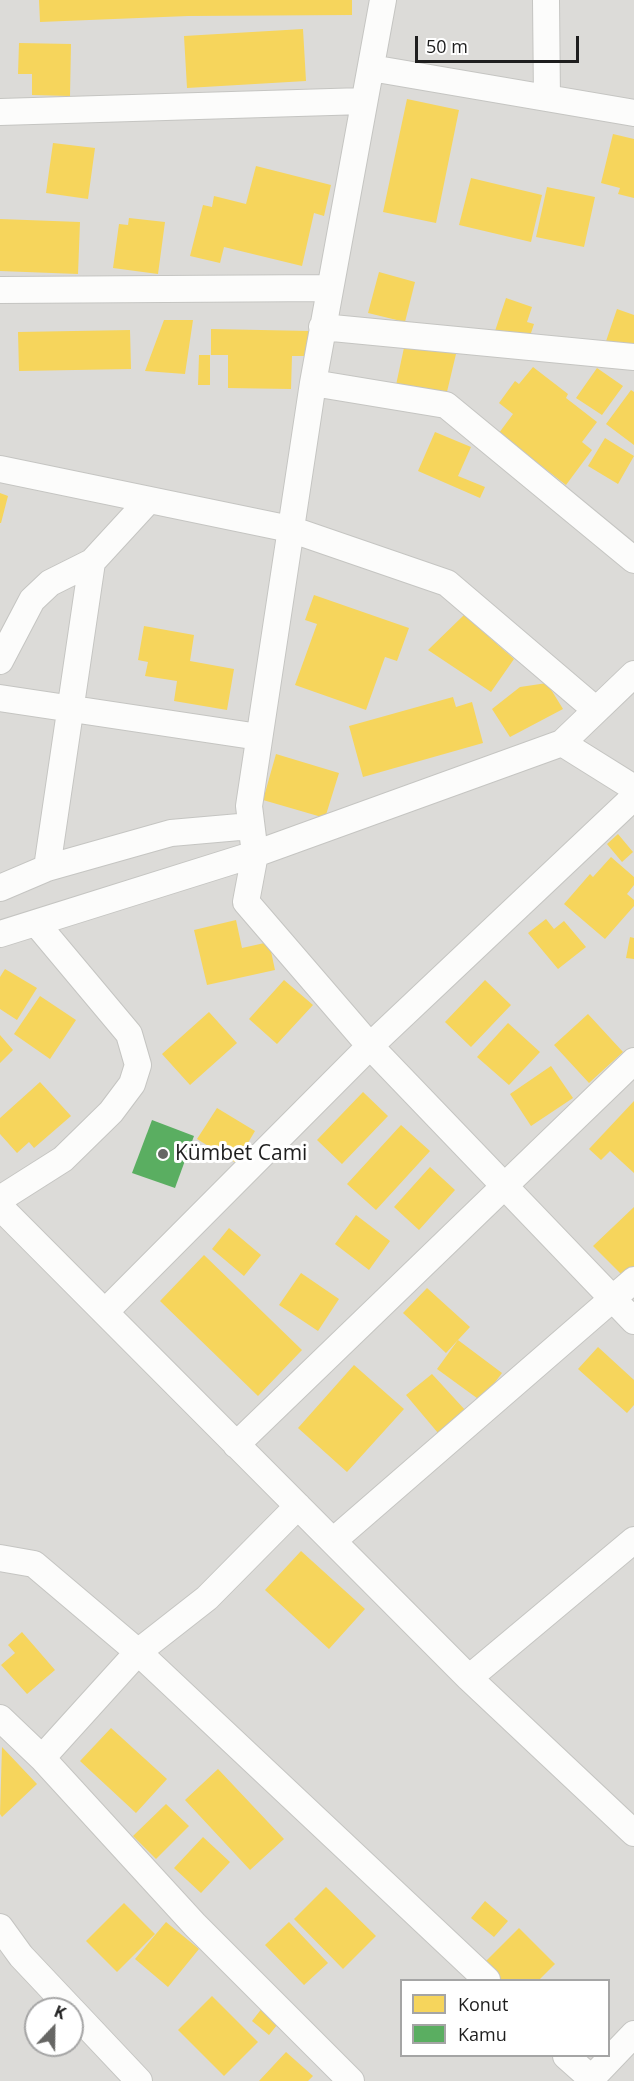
<!DOCTYPE html>
<html>
<head>
<meta charset="utf-8">
<style>
	body { margin:0 }
	#map { position:relative; width:634px; height:2081px; overflow:hidden; background:#edece6; font-family:"Open Sans",sans-serif }
	canvas { display:block }
	.legend { position:absolute; left:400px; top:1979px; width:210px; height:78px; box-sizing:border-box; background:#fff; border:2px solid #a5a5a5; margin:0; padding:8px 10px; list-style:none; font-size:18px; color:#1e1e1e }
	.legend li { display:flex; align-items:center; gap:12px; height:30px }
	.legend b { width:30px; border:2px solid #a5a5a5 }
	.north { position:absolute; left:24px; top:1997px; width:60px; height:60px; box-sizing:border-box; background:#fff; border:2px solid #a5a5a5; border-radius:50%; rotate:22deg; font-size:16px; font-weight:700; line-height:24px; text-align:center; color:#1e1e1e }
	.north::after { content:''; display:block; margin:auto; width:21px; height:27px; background:#666664; clip-path:polygon(50% 0,100% 100%,50% 72%,0 100%) }
	.scale { position:absolute; left:415px; top:36px; width:164px; height:27px; box-sizing:border-box; border:3px solid #1e1e1e; border-top:0; padding-left:8px; font-size:18px; line-height:21px; white-space:nowrap; color:#1e1e1e; -webkit-text-stroke:4px #fff; paint-order:stroke }
</style>
</head>
<body>
<div id="map">
<canvas width="634" height="2081"></canvas>
<ul class="legend">
<li><b style="height:16px;background:#f6d55c"></b>Konut</li>
<li><b style="height:16px;background:#5aae61"></b>Kamu</li>
</ul>
<div class="north">K</div>
<div class="scale">50 m</div>
</div>
<script>
const ctx = document.querySelector('canvas').getContext('2d');
ctx.lineJoin = 'round';
function paint(path, color) {
  ctx.fillStyle = color;
  ctx.fill(path, 'evenodd');
}
function poly(rows) {
  const path = new Path2D();
  for (const r of rows) {
    path.moveTo(r[0], r[1]);
    for (let i = 2; i < r.length; i += 2) path.lineTo(r[i], r[i + 1]);
  }
  return path;
}
function trace(path, color, width, dash) {
  ctx.strokeStyle = color;
  ctx.lineWidth = width;
  ctx.lineCap = dash ? 'butt' : 'round';
  ctx.setLineDash(dash || []);
  ctx.stroke(path);
}
function write(font, color, halo, rows, align = 'center') {
  ctx.font = font + ' "Open Sans",sans-serif';
  ctx.lineWidth = 6;
  ctx.setLineDash([]);
  ctx.textBaseline = 'middle';
  ctx.strokeStyle = halo;
  ctx.fillStyle = color;
  for (const [text, x, y, turn = 0] of rows) {
    ctx.save();
    ctx.translate(x, y);
    ctx.rotate((+turn || 0) * Math.PI / 180);
    ctx.textAlign = isNaN(turn) ? turn : align;
    if (halo) ctx.strokeText(text, 0, 0);
    ctx.fillText(text, 0, 0);
    ctx.restore();
  }
}
const residential = poly([
	[0,0,634,0,634,2081,0,2081],
	[402,1980,608,1980,608,2056,402,2056],
	[36,2009,72,2009,72,2045,36,2045]
]);
const homes = poly([
	[39,0,352,0,352,15,188,16,40,22],
	[303,29,306,81,187,88,184,36],
	[19,43,71,44,70,96,32,95,32,74,18,74],
	[407,99,459,110,436,223,383,212],
	[613,134,634,139,634,198,618,194,620,188,601,183],
	[53,143,95,148,88,199,46,193],
	[256,166,331,185,324,216,314,213,302,266,224,247,220,263,190,256,203,205,212,207,214,196,246,204],
	[471,178,542,195,531,242,459,225],
	[547,187,595,197,584,247,536,237],
	[129,218,165,222,158,274,113,268,119,224,128,225],
	[0,219,80,222,78,274,0,271],
	[379,272,415,282,405,322,368,313],
	[506,298,532,307,527,322,534,324,526,348,493,337],
	[617,309,634,315,634,361,603,350],
	[164,320,193,320,185,374,145,371],
	[211,329,311,331,311,356,292,356,291,389,228,388,228,355,211,355],
	[130,330,131,369,19,371,18,332],
	[405,343,456,354,446,396,396,385],
	[199,355,210,355,210,385,198,385],
	[533,367,568,394,566,398,597,422,582,442,592,450,566,485,499,433,513,414,499,403,515,381,519,384],
	[597,368,623,386,602,415,576,398],
	[631,390,634,392,634,445,606,424],
	[435,432,471,447,458,476,485,487,480,498,418,471],
	[605,438,634,456,618,484,588,466],
	[0,493,8,496,1,523,0,523],
	[314,595,409,628,397,661,385,657,366,710,295,685,317,624,305,620],
	[464,615,514,659,491,692,428,650],
	[144,626,194,635,190,661,234,669,227,710,174,701,177,681,145,676,148,662,138,660],
	[547,683,563,709,510,737,492,709,520,687],
	[453,697,456,707,472,702,483,743,363,777,349,726],
	[276,754,339,773,325,818,263,800],
	[618,834,633,852,622,862,607,844],
	[611,857,634,877,634,885,627,894,634,900,634,906,605,939,564,904,590,874,593,877],
	[546,919,554,929,564,921,586,947,558,969,528,933],
	[236,920,242,948,269,942,275,970,207,985,194,930],
	[630,937,634,938,634,959,626,958],
	[5,969,37,988,17,1020,0,1009,0,977],
	[284,980,313,1005,277,1044,249,1019],
	[485,980,511,1005,471,1047,445,1022],
	[40,996,76,1020,50,1059,14,1034],
	[209,1012,237,1043,190,1085,162,1054],
	[588,1014,623,1052,589,1083,554,1045],
	[508,1023,540,1052,509,1085,477,1057],
	[0,1035,13,1050,0,1063],
	[551,1066,573,1098,531,1126,510,1094],
	[40,1082,71,1116,34,1148,29,1142,17,1153,0,1134,0,1118],
	[363,1092,388,1116,342,1164,317,1140],
	[634,1101,634,1173,610,1151,601,1160,589,1149],
	[217,1108,255,1131,236,1163,197,1139],
	[401,1125,430,1151,376,1210,347,1184],
	[430,1167,455,1190,419,1230,394,1207],
	[634,1207,634,1266,623,1276,593,1246],
	[356,1215,390,1241,369,1270,335,1244],
	[229,1228,261,1255,244,1276,212,1249],
	[204,1255,302,1350,258,1396,160,1301],
	[301,1273,339,1299,318,1331,279,1305],
	[427,1288,470,1327,446,1353,403,1313],
	[458,1340,502,1373,481,1401,437,1369],
	[598,1347,634,1380,634,1405,627,1413,578,1369],
	[354,1365,404,1409,347,1472,298,1428],
	[432,1374,466,1411,438,1433,406,1395],
	[301,1551,365,1609,329,1649,265,1590],
	[22,1632,55,1670,27,1694,1,1665,15,1653,8,1645],
	[111,1728,167,1779,136,1813,80,1761],
	[2,1747,37,1784,2,1817,0,1814],
	[218,1769,284,1839,250,1870,185,1800],
	[166,1804,189,1826,156,1859,133,1836],
	[203,1837,230,1862,201,1893,174,1868],
	[326,1887,376,1936,343,1969,294,1919],
	[485,1901,508,1921,494,1937,471,1918],
	[124,1903,155,1934,117,1972,86,1941],
	[166,1922,199,1949,168,1987,135,1959],
	[289,1922,328,1963,304,1985,265,1945],
	[519,1928,555,1964,539,1980,495,1980,481,1966],
	[212,1996,258,2042,224,2076,178,2030],
	[263,2007,281,2020,269,2035,252,2021],
	[286,2052,313,2076,308,2081,259,2081]
]);
const public = poly([
	[152,1120,194,1136,175,1188,132,1173]
]);
const minor = poly([
	[383,0,313,383,249,806,255,854,246,902,370,1046,634,1321],
	[546,0,547,98],
	[371,68,634,113],
	[0,112,364,101],
	[0,290,329,288],
	[322,327,634,357],
	[313,383,446,405,634,560],
	[0,469,290,529,447,583,596,710],
	[0,661,32,600,50,583,92,562,149,500],
	[0,698,259,737],
	[562,743,634,788],
	[47,868,92,562],
	[0,888,47,868,171,833,251,826],
	[0,934,255,854,562,743,634,674],
	[0,1199,63,1159,111,1112,132,1084,138,1065,129,1034,36,923],
	[0,1207,469,1678,634,1833],
	[105,1312,370,1046,634,797],
	[236,1445,634,1061],
	[333,1541,634,1280],
	[0,1558,34,1564,138,1652,487,1980],
	[469,1678,634,1540],
	[0,1718,42,1758,195,1925,351,2081],
	[42,1758,138,1652,207,1598,298,1506],
	[0,1927,21,1956,71,2009],
	[72,2010,139,2081],
	[566,2056,594,2081],
	[589,2081,634,2034]
]);
const markers = [
	[163,1154,6,"#666664"]
];
const poiNames = [
	["Kümbet Cami",175,1154]
];
paint(residential, '#dcdbd8');
paint(homes, '#f6d55c');
paint(public, '#5aae61');
trace(minor, '#c5c5c2', 28);
trace(minor, '#fcfcfb', 26);
for (const [x, y, r, color] of markers) {
  const dot = new Path2D();
  dot.arc(x, y, r, 0, 2 * Math.PI);
  ctx.fillStyle = color;
  ctx.fill(dot);
  trace(dot, '#fff', 2);
}
write('21px', '#1e1e1e', '#fff', poiNames, 'left');
</script>
</body>
</html>
